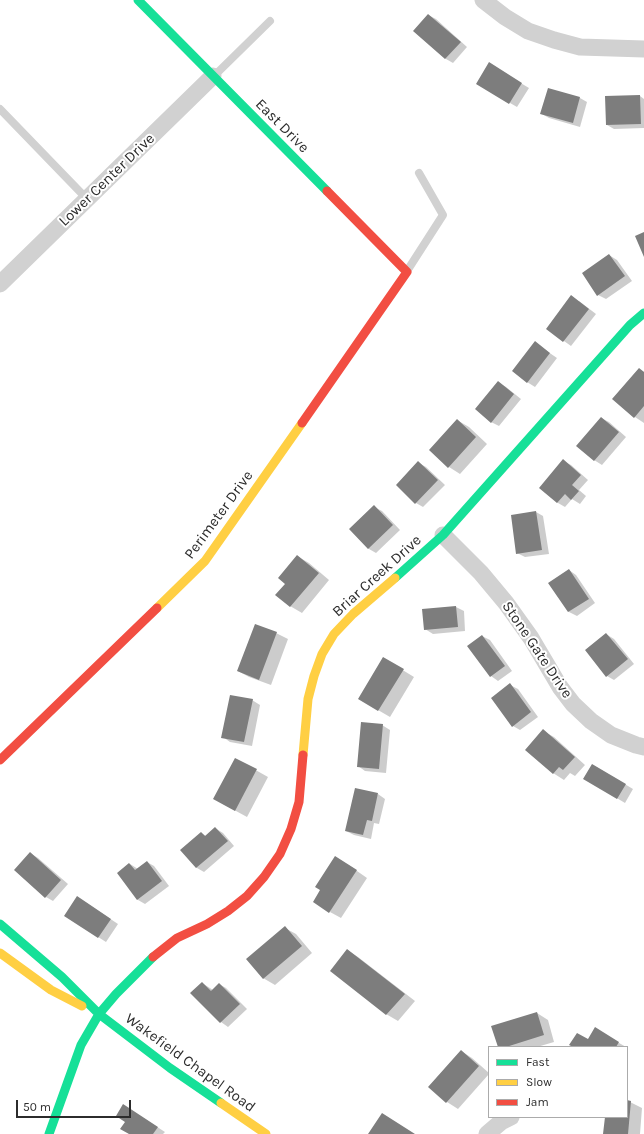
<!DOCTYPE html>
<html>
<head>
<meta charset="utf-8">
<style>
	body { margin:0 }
	#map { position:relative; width:644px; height:1134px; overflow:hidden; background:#fff; font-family:Karla,sans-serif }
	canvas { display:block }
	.legend { position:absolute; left:488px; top:1046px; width:140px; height:72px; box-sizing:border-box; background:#fff; border:1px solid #ababab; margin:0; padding:5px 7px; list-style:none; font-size:12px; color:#2c2c2c }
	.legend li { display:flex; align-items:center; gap:8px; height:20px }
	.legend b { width:20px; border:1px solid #ababab }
	.scale { position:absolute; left:16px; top:1100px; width:115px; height:18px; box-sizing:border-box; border:2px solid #2c2c2c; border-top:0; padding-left:5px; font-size:12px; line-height:14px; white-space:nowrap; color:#2c2c2c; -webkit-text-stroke:3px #fff; paint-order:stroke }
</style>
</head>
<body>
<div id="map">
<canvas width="644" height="1134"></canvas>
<ul class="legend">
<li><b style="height:5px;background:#16e098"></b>Fast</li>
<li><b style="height:5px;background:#ffcf43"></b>Slow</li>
<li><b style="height:5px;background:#f24e42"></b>Jam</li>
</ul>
<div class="scale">50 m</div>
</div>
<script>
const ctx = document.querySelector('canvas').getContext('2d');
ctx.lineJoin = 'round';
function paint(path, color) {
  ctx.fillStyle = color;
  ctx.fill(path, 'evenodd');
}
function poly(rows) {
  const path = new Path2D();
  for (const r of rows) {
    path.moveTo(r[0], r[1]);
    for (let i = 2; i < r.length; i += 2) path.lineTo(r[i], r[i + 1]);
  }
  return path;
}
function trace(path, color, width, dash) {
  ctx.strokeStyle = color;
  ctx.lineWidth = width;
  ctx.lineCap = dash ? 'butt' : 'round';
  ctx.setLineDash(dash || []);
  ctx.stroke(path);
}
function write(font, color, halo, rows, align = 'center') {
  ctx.font = font + ' Karla,sans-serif';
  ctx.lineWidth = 4;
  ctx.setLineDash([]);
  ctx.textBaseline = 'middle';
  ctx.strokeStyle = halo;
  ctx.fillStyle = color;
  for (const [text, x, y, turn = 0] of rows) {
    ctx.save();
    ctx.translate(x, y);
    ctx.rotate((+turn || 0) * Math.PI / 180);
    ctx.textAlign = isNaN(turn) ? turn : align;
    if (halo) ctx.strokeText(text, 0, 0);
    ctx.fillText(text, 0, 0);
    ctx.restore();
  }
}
const shadow = poly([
	[428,15,436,19,467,47,453,63,446,59,414,31],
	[489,64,529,88,517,107,477,84],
	[549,89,580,98,587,102,580,127,549,118,542,114],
	[640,96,644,99,644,128,614,129,607,125],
	[609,255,617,260,632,281,606,299,598,295],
	[579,301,596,314,571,346,547,329],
	[535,343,557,358,535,387,527,382],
	[639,369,644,372,644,423,635,417],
	[498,382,506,387,521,399,499,426,491,422],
	[601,418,609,422,626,437,602,465,594,460],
	[457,420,469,427,487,444,460,474,449,467],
	[563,461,571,465,588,480,579,490,586,496,580,504,572,499,565,507,558,503,540,488],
	[419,463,426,467,445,485,423,507,416,503],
	[374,507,382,511,400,530,376,553,369,549,350,529],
	[536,512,543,516,549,554,525,557,517,553],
	[297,556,309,563,329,580,302,613,290,606,286,584],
	[569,570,576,575,595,603,577,616,569,612,550,583],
	[456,607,464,611,465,631,433,634,425,629,423,610],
	[276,633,288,639,271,685,249,677,238,671],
	[606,634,614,639,634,664,614,680,607,676],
	[482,636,490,640,512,671,498,681,491,676],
	[383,658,414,677,390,717,359,699],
	[510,685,518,689,538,717,520,730,513,726],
	[252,700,260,705,252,746,230,742,223,737],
	[382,725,390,730,386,773,365,771,358,766],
	[543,731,554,737,585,765,575,776,570,773,564,780,553,773],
	[236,759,268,777,247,817,225,805],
	[593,765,633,789,625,803,585,779],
	[378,794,385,799,379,824,374,823,371,839,354,835,346,831],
	[215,828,223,833,234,846,204,872,197,868,181,850,201,833,206,836],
	[30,853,38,858,68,884,53,901,46,897],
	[147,862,154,866,169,886,145,904,138,900,118,873,130,864,138,869],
	[347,864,367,878,341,918,330,912],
	[85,902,118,924,106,942,65,916],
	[285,928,296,934,312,953,275,985,263,978],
	[347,950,358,957,415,1001,398,1021,386,1014],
	[202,983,213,990,219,984,226,988,247,1009,228,1027,221,1022,191,993],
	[537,1013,548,1020,554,1042,537,1047,499,1047],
	[595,1029,626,1047,575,1047,588,1040],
	[461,1051,472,1058,489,1073,489,1074,458,1109,447,1102,429,1087],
	[627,1101,630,1102,642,1108,640,1134,604,1134,606,1117,627,1117],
	[131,1110,165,1132,163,1134,131,1134,126,1122]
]);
const building = poly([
	[428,14,461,42,445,59,413,31],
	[489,62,522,83,509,104,476,84],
	[548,88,580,97,573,123,540,114],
	[640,95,641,124,606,125,605,96],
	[644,232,644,257,635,236],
	[609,254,625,276,597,296,582,273],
	[571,295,589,309,563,342,546,329],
	[535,341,550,353,527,383,512,371],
	[639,368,644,372,644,406,634,418,612,399],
	[498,381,514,394,491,423,475,409],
	[601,417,619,432,594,461,576,446],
	[457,419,476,437,448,468,429,450],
	[563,459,581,475,572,485,579,491,571,500,565,494,557,503,539,488],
	[418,461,438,480,415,504,396,485],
	[374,505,393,525,368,549,349,529],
	[536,511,542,550,516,554,511,515],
	[297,555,319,573,290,607,275,595,285,584,278,578],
	[569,569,589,599,568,612,548,583],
	[456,606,458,627,424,630,422,609],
	[255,624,277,632,259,680,237,671],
	[606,633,628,659,606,677,585,650],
	[482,635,505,666,490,677,467,646],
	[383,657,404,669,378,711,358,699],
	[510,683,531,712,512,727,491,698],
	[230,695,253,699,244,742,221,738],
	[361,722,383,724,379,769,357,767],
	[543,729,575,757,563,770,559,767,553,774,525,750],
	[235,758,257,769,235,811,213,799],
	[592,764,626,784,617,799,583,779],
	[355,788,378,793,372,821,367,820,363,835,345,831],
	[215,827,228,841,196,868,180,850,201,832,205,836],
	[30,852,61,880,45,898,14,870],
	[335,856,357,870,329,913,313,902,320,890,315,887],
	[147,861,162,881,137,900,117,873,129,863,135,870],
	[77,896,111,919,98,938,64,916],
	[285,926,302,946,263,979,246,959],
	[347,949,405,994,386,1015,330,971],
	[202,982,211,991,219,983,240,1004,220,1023,190,993],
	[537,1012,544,1035,506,1047,498,1047,491,1026],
	[595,1027,619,1042,616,1047,573,1047,569,1045,577,1033,588,1039],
	[461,1050,479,1066,446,1103,428,1087],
	[627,1100,631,1101,628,1134,603,1134,605,1117,627,1117],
	[123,1104,158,1127,153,1134,129,1134,120,1129,125,1122,116,1116],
	[382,1113,415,1134,368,1134]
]);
const lane = poly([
	[214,76,270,21],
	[0,109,87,199],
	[407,271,443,215,419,173]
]);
const street = poly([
	[483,0,505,17,528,31,554,40,580,47,644,49],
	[0,284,213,76],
	[443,535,481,573,506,603,531,638,560,687,573,704,591,721,611,735,636,745,644,747],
	[487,1134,501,1122,511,1117]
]);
const fast = poly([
	[138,0,327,191],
	[395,578,443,535,630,325,644,313],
	[0,924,62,977,99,1014,170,1068,221,1103],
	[49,1134,81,1045,99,1014,116,994,153,957]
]);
const slow = poly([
	[157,608,205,561,302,423],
	[303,755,308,699,314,676,322,654,334,634,353,614,395,578],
	[0,953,51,990,82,1006],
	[221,1103,266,1134]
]);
const jam = poly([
	[302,423,407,272,327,191],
	[0,760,157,608],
	[153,957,177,938,207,924,228,911,247,896,264,877,280,854,291,829,299,802,303,755]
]);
const streetNames = [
	["East Drive",282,126,45],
	["Lower Center Drive",107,180,-44],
	["Perimeter Drive",219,515,-54],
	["Briar Creek Drive",377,576,-42],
	["Stone Gate Drive",537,650,56],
	["Wakefield Chapel Road",190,1063,36]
];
paint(shadow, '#0003');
paint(building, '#7d7d7d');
trace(lane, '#d1d1d1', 8);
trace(street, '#d1d1d1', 17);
trace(fast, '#16e098', 9);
trace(slow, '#ffcf43', 9);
trace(jam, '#f24e42', 9);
write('15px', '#2c2c2c', '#fff', streetNames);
</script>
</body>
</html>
